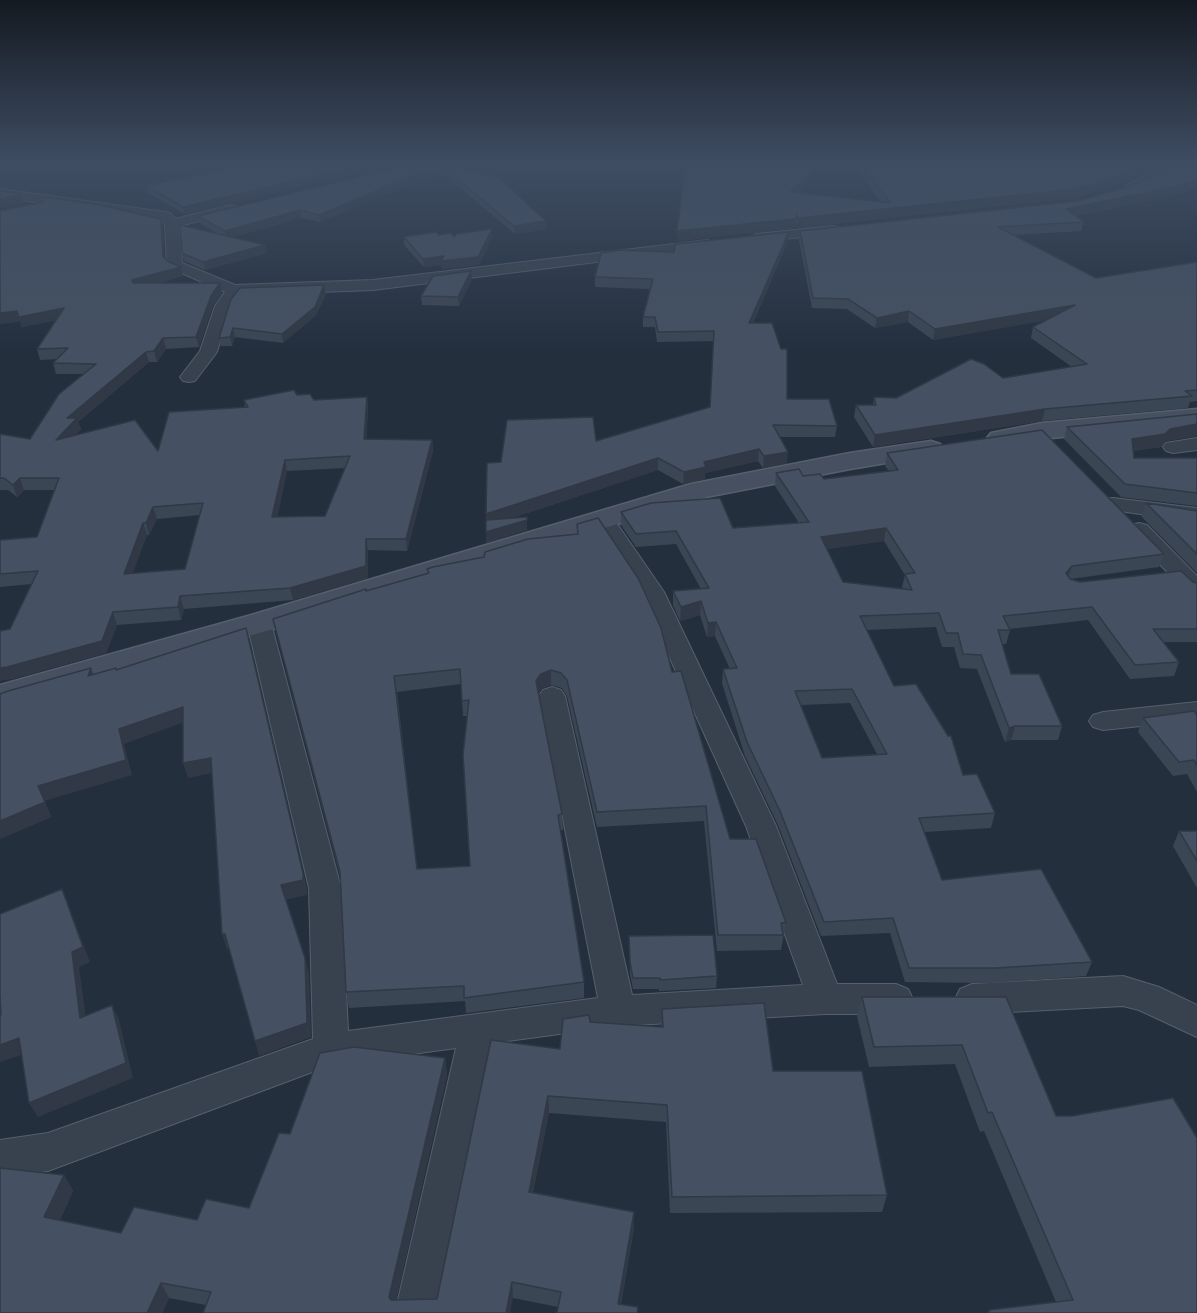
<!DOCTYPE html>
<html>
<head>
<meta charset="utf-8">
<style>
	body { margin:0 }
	canvas { display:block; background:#242f3e }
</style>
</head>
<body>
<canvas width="1197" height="1313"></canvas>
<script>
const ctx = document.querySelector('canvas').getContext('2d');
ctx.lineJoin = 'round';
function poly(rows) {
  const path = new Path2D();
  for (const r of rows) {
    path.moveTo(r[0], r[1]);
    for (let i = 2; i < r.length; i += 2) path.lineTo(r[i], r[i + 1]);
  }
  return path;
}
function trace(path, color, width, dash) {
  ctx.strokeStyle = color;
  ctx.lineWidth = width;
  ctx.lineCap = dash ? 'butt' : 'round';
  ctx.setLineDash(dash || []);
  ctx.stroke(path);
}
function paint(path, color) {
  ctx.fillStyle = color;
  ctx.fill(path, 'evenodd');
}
const street = poly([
	[1162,165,1178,165,1137,189,1127,189,1126,186,1162,165],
	[0,189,165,212,170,213,175,219,231,205,236,206,238,209,236,212,179,226,182,263,235,285,373,280,708,240,715,244,708,248,373,290,240,295,231,306,217,352,195,381,189,382,183,381,180,377,200,351,215,306,225,292,170,268,167,265,165,225,161,220,0,197,0,189],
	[833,226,838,227,840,230,838,233,756,242,749,238,756,234,833,226],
	[1197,438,1197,450,1173,453,1166,451,1163,447,1166,443,1197,438],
	[1113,498,1197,508,1197,522,1105,509,1102,504,1105,499,1113,498],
	[603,513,611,515,664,592,776,826,837,984,896,984,908,989,913,999,908,1009,896,1014,825,1014,618,1026,493,1043,439,1313,395,1313,456,1048,331,1065,48,1171,0,1178,0,1140,48,1133,313,1039,309,888,247,623,250,618,259,616,268,618,271,623,341,888,348,1031,598,998,539,696,543,690,552,687,561,690,565,696,632,995,803,985,746,826,640,592,592,520,595,515,603,513],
	[1139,523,1147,525,1197,576,1197,596,1189,594,1131,535,1128,530,1131,525,1139,523],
	[1197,702,1197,720,1103,730,1093,727,1089,721,1093,715,1103,712,1197,702],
	[1123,976,1159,987,1197,1005,1197,1037,1139,1010,1123,1006,972,1014,960,1009,955,999,960,989,972,984,1123,976]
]);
const secondary = poly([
	[1197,409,1197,423,1042,439,1000,446,991,443,987,438,991,433,1042,423,1197,409],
	[931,441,940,444,944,449,940,454,850,469,706,497,270,630,0,707,0,685,248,616,691,484,850,453,931,441]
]);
const wall = poly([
	[245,165,185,214,148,193,146,186],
	[408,165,479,165,464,170,546,221,546,229,515,234,445,175,416,182,320,222,301,218,232,237,267,253,205,270,184,261,182,253,218,234,200,223,198,216],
	[853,165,1157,165,1113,186,1074,198,797,228,796,224,794,228,677,241,677,231,810,181,798,192,881,202],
	[1197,165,1197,187,1180,194,1076,216,1084,222,1081,231,1014,235,1096,278,1197,262,1197,401,1190,402,1188,408,1042,421,873,447,854,417,856,405,873,405,874,397,896,398,1003,378,1072,367,1031,338,1033,327,1046,320,933,340,908,322,875,328,847,309,812,308,799,240,800,231,1078,201,1127,187,1168,169],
	[0,211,161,219,163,228,164,258,183,276,160,283,222,293,213,305,199,347,166,349,157,362,149,362,78,422,81,429,75,435,158,451,245,407,244,400,297,395,314,400,367,397,368,408,366,439,432,440,433,451,407,551,368,550,368,578,293,600,184,609,181,620,117,625,106,653,12,679,10,629,31,584,0,587,0,540,37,537,55,490,24,490,17,497,8,490,0,490,0,434,30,439,84,374,56,374,53,363,57,359,40,360,37,349,56,320,22,327,20,321,0,324],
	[345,468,325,516,277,517,287,471],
	[200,515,185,569,132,573,147,535,149,535,157,519],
	[789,232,788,241,753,323,787,399,837,426,835,437,780,437,787,463,763,468,758,461,705,473,705,479,683,484,658,470,512,518,527,517,527,530,486,543,486,514,501,462,596,441,710,407,714,341,657,342,655,327,643,327,643,317,650,289,595,287,595,277,674,252],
	[404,237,492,237,479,265,442,269,441,265,424,267,404,245],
	[472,279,459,306,422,305,421,296],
	[326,294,316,315,283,343,235,337,232,346,221,346,219,338,231,299],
	[1197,414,1197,436,1166,441,1161,447,1133,451,1134,458,1197,458,1197,506,1121,497,1064,439,1067,427],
	[887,453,1164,554,1159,567,1070,579,1080,582,1193,582,1197,583,1197,642,1164,642,1179,662,1174,676,1130,679,1088,620,1009,629,1010,630,1006,644,1002,644,1011,674,1062,726,1058,740,1011,740,1005,742,977,669,960,668,954,647,942,647,936,627,867,630,894,686,963,775,995,813,991,828,924,832,942,880,1092,962,1086,976,991,983,905,982,890,933,821,936,778,825,745,756,722,683,723,669,730,669,715,636,707,637,700,615,680,621,673,605,673,591,701,589,676,544,636,547,621,525,621,512,733,528,799,523,775,486,776,473,824,479,889,471,885,466],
	[884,541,905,575,902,587,903,589,843,582,827,549],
	[850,703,877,754,822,758,801,705],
	[1146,503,1197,511,1197,573,1141,516],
	[577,524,672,672,730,839,786,923,781,950,717,951,704,821,597,827,567,696,562,688,551,685,541,689,539,693,562,814,563,830,560,830,584,982,584,998,466,1013,465,1001,349,1008,346,992,340,876,273,619,366,591,428,574,427,569,484,557,577,534],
	[461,684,463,716,467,716,470,866,417,869,397,692],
	[1197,715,1197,792,1187,774,1173,776,1138,732,1143,718],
	[1179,831,1197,831,1197,888,1173,846],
	[629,936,717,976,716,988,659,991,659,989,633,989,630,974],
	[862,997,1006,997,1056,1116,1197,1313,988,1313,989,1310,1056,1302,984,1131,980,1132,955,1064,869,1067,857,1016],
	[662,1009,773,1071,887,1195,882,1212,670,1213,666,1122,549,1113,533,1192,634,1212,634,1228,621,1304,558,1307,513,1298,206,1305,169,1298,162,1313,0,1313,64,1175,73,1191,60,1220,121,1233,197,1220,249,1208,290,1134,445,1058,447,1075,396,1300,437,1299,560,1049,590,1022,661,1027]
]);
const shadedWall = poly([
	[363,165,394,165,185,214,183,207],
	[452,165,479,165,450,173,449,166],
	[812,165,810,181,789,201,790,192],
	[1141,165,1157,165,1113,186,1074,198,797,228,798,218],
	[444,168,445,175,416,182,320,222,319,215,416,174],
	[1197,180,1197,187,1180,194,1064,219,1066,209],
	[21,194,23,203,0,208,0,199],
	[300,210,301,218,227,239,225,231],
	[797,215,796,224,794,228,677,241,677,231],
	[161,219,163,228,165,265,163,256],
	[546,221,546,229,515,234,514,226],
	[492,229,492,237,479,265,442,269,441,265,424,267,423,259],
	[789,232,788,241,748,333,749,323],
	[265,245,267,253,205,270,203,262],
	[181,267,183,276,135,290,132,280],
	[471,271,472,279,459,306,458,297],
	[220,283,222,293,213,305,199,347,196,337,211,296],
	[324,285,326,294,316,315,283,343,282,334],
	[1075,305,1072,316,933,340,935,329],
	[64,308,67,318,22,327,19,317],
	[17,311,20,321,0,324,0,313],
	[909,311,908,322,875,328,877,318],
	[233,328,235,337,232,346,230,337],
	[163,338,166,349,157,362,154,351],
	[146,352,149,362,78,422,81,429,60,451,56,440,67,418],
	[367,397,368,408,366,451,364,439],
	[1045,409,1042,421,873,447,875,435],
	[1197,424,1197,436,1166,441,1161,447,1128,452,1132,439,1170,429],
	[432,440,433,451,407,551,406,539],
	[759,449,758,461,705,473,705,479,683,484,684,472,704,462],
	[788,452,787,463,763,468,764,456],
	[658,458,658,470,487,526,486,514],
	[285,460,287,471,275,529,272,517],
	[20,478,24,490,17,497,13,485],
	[153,507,157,519,149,535,146,523],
	[527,520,527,530,486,543,486,532],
	[143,523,147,535,128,586,124,574],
	[886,528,884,541,820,550,821,537],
	[366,539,368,550,368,578,293,600,290,588],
	[1072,566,1067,579,1066,573],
	[180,596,184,609,181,620,178,607],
	[701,601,700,615,680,621,681,607],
	[113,612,117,625,106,653,12,679,0,681,0,668],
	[716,622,715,636,707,637,708,623],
	[246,628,307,888,307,895,285,900,281,885],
	[91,668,96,682,88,676],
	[551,670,551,685,541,689,537,696,536,681,541,674],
	[183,707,187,721,124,744,132,775,44,801,38,786,119,729],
	[1015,726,1011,740,1005,742,1009,728],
	[211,758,216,772,188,778,183,763],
	[45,802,52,817,0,839,0,821],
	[62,889,68,904,90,962,79,967,88,1033,80,1018],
	[222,934,225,934,230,949,227,949],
	[305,958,309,973,311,1037,259,1056,255,1041],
	[112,1005,119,1020,133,1078,38,1117,29,1103],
	[19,1038,27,1053,0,1062,0,1045],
	[445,1058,447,1075,393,1312,389,1297],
	[548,1096,549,1113,530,1208,529,1192],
	[64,1175,73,1191,54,1233,44,1217],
	[634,1212,634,1228,619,1313,618,1304],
	[512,1282,513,1298,510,1313,506,1313],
	[161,1283,169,1298,162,1313,147,1313]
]);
const building = poly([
	[245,165,363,165,183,207,146,186,245,165],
	[408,165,452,165,449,166,499,178,546,221,514,226,444,168,416,174,319,215,300,210,225,231,198,216,408,165],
	[688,165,812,165,811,172,790,192,891,203,861,165,1141,165,1116,177,1076,189,798,218,797,215,795,219,677,231,683,185,688,165],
	[1173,165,1197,165,1197,180,1183,185,1066,209,1084,222,998,227,1096,278,1197,262,1197,390,1185,391,1192,396,1045,409,875,435,856,405,876,405,874,397,896,398,971,359,984,364,1003,378,1087,364,1033,327,1075,305,935,329,909,311,877,318,848,299,813,298,800,231,1078,201,1127,187,1168,169,1173,165],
	[0,191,21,194,0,199,0,191],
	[46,197,95,204,161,219,163,256,167,261,181,267,132,280,133,283,220,283,211,296,196,337,163,338,154,351,146,352,67,418,77,418,56,440,135,420,158,451,169,412,248,407,244,400,294,390,297,395,310,394,314,400,367,397,364,439,432,440,406,539,366,539,366,566,290,588,180,596,178,607,113,612,102,641,7,667,0,668,0,631,10,629,38,571,0,574,0,540,37,537,59,478,20,478,13,485,4,478,0,478,0,434,30,439,59,394,96,364,53,363,68,348,37,349,64,308,19,317,17,311,0,313,0,211,44,202,46,197],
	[350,456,325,516,272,517,285,460,350,456],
	[203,503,185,569,124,574,143,523,146,523,153,507,203,503],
	[180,225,265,245,203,262,182,253,180,225],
	[492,229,478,257,441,261,444,256,423,259,404,237,436,232,439,235,451,233,454,237,456,234,492,229],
	[789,232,749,323,772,323,781,349,787,349,787,399,829,399,837,426,773,425,788,452,764,456,759,449,704,462,706,467,684,472,658,458,486,514,487,463,501,462,507,420,593,417,596,441,710,407,714,331,658,332,655,317,643,317,653,279,595,277,601,253,620,250,674,252,675,244,789,232],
	[471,271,458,297,421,296,433,276,471,271],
	[324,285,315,307,282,334,233,328,230,337,219,338,231,299,240,288,324,285],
	[1197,414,1197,424,1170,429,1165,434,1132,439,1134,458,1197,458,1197,493,1125,484,1067,427,1197,414],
	[1042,430,1164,554,1072,566,1066,573,1070,579,1080,582,1181,571,1193,582,1197,583,1197,629,1153,629,1179,662,1135,665,1092,607,1003,616,1010,630,998,630,1011,674,1039,674,1062,726,1015,726,1009,728,981,655,963,654,958,633,946,633,939,613,860,616,894,686,916,684,948,736,951,736,963,775,977,774,995,813,919,818,942,880,1041,869,1092,962,996,968,909,968,893,918,824,922,780,811,747,742,723,669,737,668,716,622,708,623,701,601,681,607,673,591,709,588,676,531,636,534,621,512,651,503,720,498,733,528,809,522,776,473,799,469,803,476,820,474,824,479,898,470,887,453,1042,430],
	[886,528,915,573,905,574,912,590,843,582,821,537,886,528],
	[852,689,887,754,822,758,795,691,852,689],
	[1146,503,1197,511,1197,554,1146,503],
	[527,517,527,520,486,532,486,520,527,517],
	[598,518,638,578,661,628,672,672,681,671,730,839,756,839,786,923,781,923,783,935,718,935,706,806,597,812,567,680,561,673,551,670,541,674,536,681,562,814,558,815,584,982,464,998,464,986,346,992,340,872,273,619,366,589,366,591,429,573,427,569,433,567,484,557,485,552,528,539,578,534,577,524,598,518],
	[460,669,462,701,469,700,463,755,470,866,417,869,394,676,460,669],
	[246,628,303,873,303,880,281,885,305,958,307,1023,255,1041,225,934,222,934,211,758,183,763,183,707,119,729,126,760,38,786,45,802,0,821,0,694,8,691,91,668,88,676,116,668,116,670,246,628],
	[1194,711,1197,715,1197,766,1194,760,1179,762,1143,718,1194,711],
	[1179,831,1197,831,1197,861,1179,831],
	[62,889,83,947,72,952,80,1018,112,1005,126,1063,29,1103,19,1038,0,1045,0,1015,1,1015,0,996,0,914,62,889],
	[713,935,717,976,660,980,660,978,633,978,630,962,629,936,713,935],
	[862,997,1006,997,1056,1116,1072,1116,1173,1098,1197,1138,1197,1313,990,1313,989,1310,1073,1300,992,1112,988,1113,962,1045,874,1047,862,997],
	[764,1003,773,1071,862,1071,887,1195,672,1197,667,1105,548,1096,529,1192,634,1212,618,1304,638,1307,637,1313,557,1313,561,1292,512,1282,506,1313,203,1313,211,1292,161,1283,147,1313,0,1313,0,1168,64,1175,44,1217,121,1233,134,1207,197,1220,206,1199,249,1208,279,1133,290,1134,320,1053,354,1047,445,1058,389,1297,391,1300,437,1299,491,1040,560,1049,563,1019,589,1015,590,1022,663,1027,662,1009,764,1003]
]);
trace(street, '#565f6c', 2);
trace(secondary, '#565f6c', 3);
paint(street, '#38414e');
paint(secondary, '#465061');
paint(wall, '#3b4654');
paint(shadedWall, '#303945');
paint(building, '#455162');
trace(building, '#303945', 1.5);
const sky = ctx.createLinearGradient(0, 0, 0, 349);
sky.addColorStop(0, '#141a22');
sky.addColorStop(0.47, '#3f4d63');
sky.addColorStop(1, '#3f4d6300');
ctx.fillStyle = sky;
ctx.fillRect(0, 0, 1197, 349);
</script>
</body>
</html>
